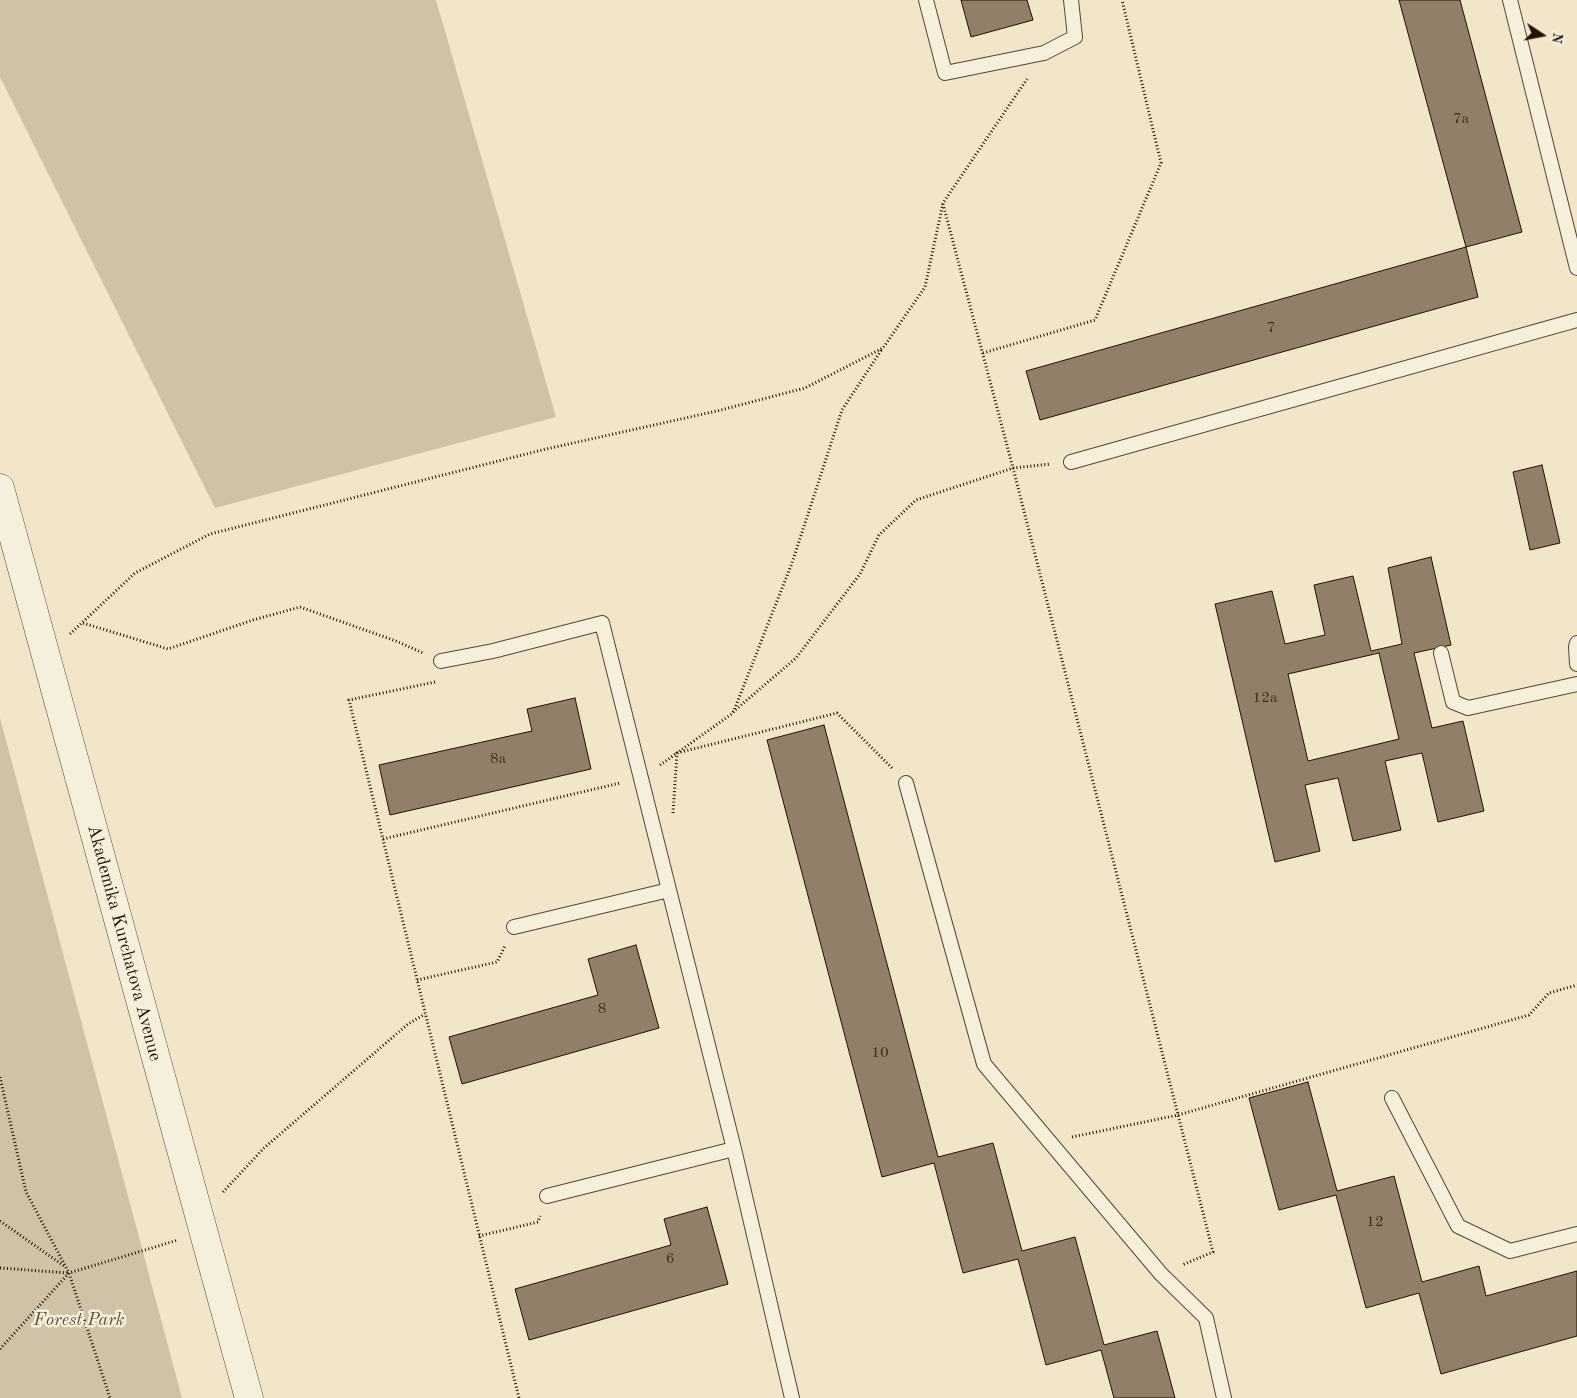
<!DOCTYPE html>
<html>
<head>
<meta charset="utf-8">
<style>
	body { margin:0 }
	#map { position:relative; width:1577px; height:1398px; overflow:hidden; background:#f1e6c9; font-family:"Old Standard TT",serif }
	canvas { display:block }
	.north { position:absolute; left:1517px; top:10px; width:50px; height:50px; -webkit-text-stroke:4px #f6efdc; paint-order:stroke; rotate:101deg; font-size:14px; font-weight:700; line-height:20px; text-align:center; color:#261100 }
	.north::after { content:''; display:block; margin:auto; width:18px; height:22px; background:#261100; clip-path:polygon(50% 0,100% 100%,50% 72%,0 100%) }
</style>
</head>
<body>
<div id="map">
<canvas width="1577" height="1398"></canvas>
<div class="north">N</div>
</div>
<script>
const ctx = document.querySelector('canvas').getContext('2d');
ctx.lineJoin = 'round';
function paint(path, color) {
  ctx.fillStyle = color;
  ctx.fill(path, 'evenodd');
}
function poly(rows) {
  const path = new Path2D();
  for (const r of rows) {
    path.moveTo(r[0], r[1]);
    for (let i = 2; i < r.length; i += 2) path.lineTo(r[i], r[i + 1]);
  }
  return path;
}
function trace(path, color, width, dash) {
  ctx.strokeStyle = color;
  ctx.lineWidth = width;
  ctx.lineCap = dash ? 'butt' : 'round';
  ctx.setLineDash(dash || []);
  ctx.stroke(path);
}
function write(font, color, halo, rows, align = 'center') {
  ctx.font = font + ' "Old Standard TT",serif';
  ctx.lineWidth = 5;
  ctx.setLineDash([]);
  ctx.textBaseline = 'middle';
  ctx.strokeStyle = halo;
  ctx.fillStyle = color;
  for (const [text, x, y, turn = 0] of rows) {
    ctx.save();
    ctx.translate(x, y);
    ctx.rotate((+turn || 0) * Math.PI / 180);
    ctx.textAlign = isNaN(turn) ? turn : align;
    if (halo) ctx.strokeText(text, 0, 0);
    ctx.fillText(text, 0, 0);
    ctx.restore();
  }
}
const green = poly([
	[0,0,436,0,556,417,215,508,0,77],
	[0,718,182,1398,0,1398]
]);
const building = poly([
	[961,0,1027,0,1033,20,971,37,961,0],
	[1399,0,1460,0,1522,232,1466,247,1399,0],
	[1466,247,1478,297,1040,420,1026,371,1466,247],
	[1542,465,1560,543,1530,550,1513,472,1542,465],
	[1431,557,1451,645,1414,653,1432,728,1463,721,1484,811,1438,822,1422,753,1385,761,1401,830,1353,841,1338,778,1305,785,1320,851,1275,862,1215,604,1272,591,1285,644,1325,635,1314,585,1353,576,1371,651,1402,644,1388,568,1431,557],
	[1379,653,1399,739,1308,761,1288,674,1379,653],
	[575,698,591,769,390,815,379,765,532,731,527,709,575,698],
	[824,725,938,1157,993,1143,1022,1251,1075,1237,1104,1345,1157,1331,1175,1398,1114,1398,1101,1350,1046,1365,1018,1259,963,1273,934,1163,882,1177,767,740,824,725],
	[636,945,659,1028,462,1084,449,1037,598,995,588,959,636,945],
	[1308,1082,1337,1191,1394,1176,1422,1282,1479,1266,1486,1296,1577,1271,1577,1336,1441,1374,1419,1293,1366,1308,1336,1195,1279,1210,1249,1098,1308,1082],
	[707,1207,728,1284,529,1340,515,1289,671,1245,664,1219,707,1207]
]);
const path = poly([
	[943,204,1013,468,1213,1252,1182,1265],
	[983,353,1095,320,1161,163,1122,0],
	[83,623,168,649,253,620,300,607,396,641,423,653],
	[70,634,135,573,210,534,546,449,717,411,805,388,883,348,925,287,943,203,1027,79],
	[435,682,349,700,519,1398],
	[733,712,796,658,860,574,879,535,916,500,1013,468,1051,464],
	[660,765,677,753,837,713,892,768],
	[673,813,677,753,733,713,792,563,842,410,882,349],
	[383,839,620,783],
	[417,980,497,962,505,946],
	[0,1077,26,1192,69,1273,110,1398],
	[1072,1137,1178,1115,1529,1015,1549,993,1577,985],
	[223,1192,264,1148,408,1024,425,1014],
	[0,1221,64,1266],
	[479,1236,538,1222,540,1216],
	[0,1268,68,1273],
	[0,1349,69,1273,178,1240]
]);
const service = poly([
	[926,0,945,73,1044,53,1075,37,1071,0],
	[1510,0,1577,268],
	[1071,462,1577,320],
	[1577,643,1576,647,1577,664],
	[1441,653,1453,702,1468,708,1577,684],
	[441,661,493,651,602,623,734,1149,792,1398],
	[906,783,984,1064,1161,1274,1206,1318,1224,1398],
	[514,927,669,890],
	[1392,1098,1458,1226,1510,1251,1577,1234],
	[547,1196,734,1149]
]);
const minor = poly([
	[0,488,249,1398]
]);
const numberNames = [
	["7а",1461,119],
	["7",1271,328],
	["12а",1265,698],
	["8а",498,759],
	["8",602,1009],
	["10",880,1053],
	["12",1375,1222],
	["6",670,1259]
];
const streetNames = [
	["Akademika Kurchatova Avenue",124,943,75]
];
const parkNames = [
	["Forest Park",79,1320]
];
paint(green, '#cec2a7');
paint(building, '#908069');
trace(building, '#261100', 1);
trace(service, '#594632', 16);
trace(minor, '#594632', 29);
trace(path, '#261100', 3, [1, 2.5]);
trace(service, '#f6efdc', 14);
trace(minor, '#f6efdc', 28);
write('15px', '#402d1a', null, numberNames);
write('18px', '#261100', '#f6efdc', streetNames);
write('italic 18px', '#614f3a', '#f6efdc', parkNames);
</script>
</body>
</html>
